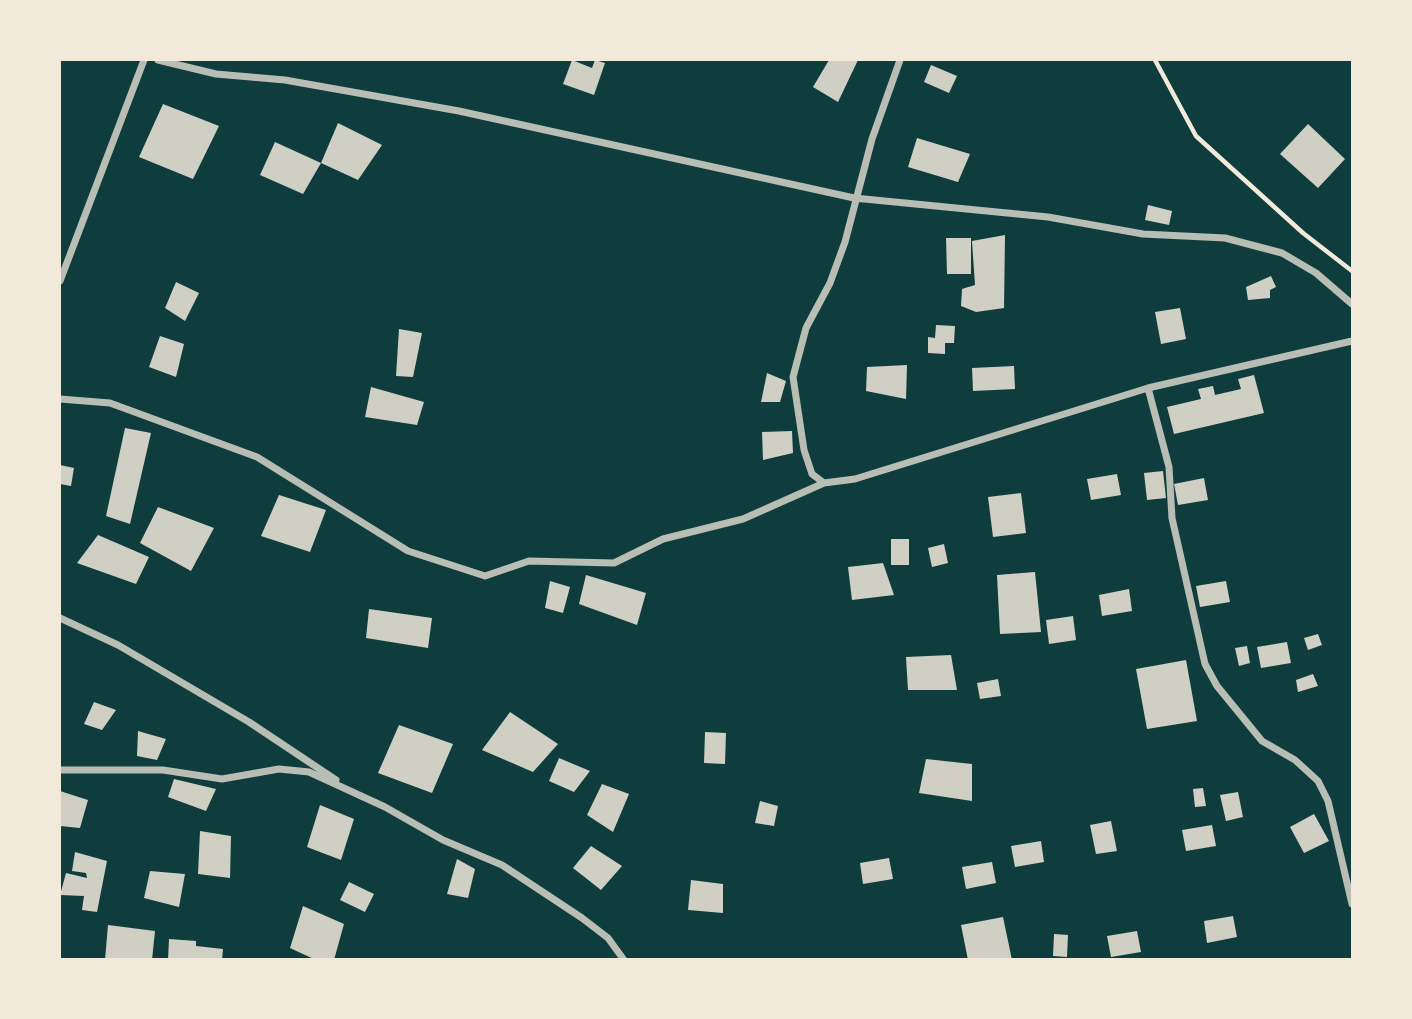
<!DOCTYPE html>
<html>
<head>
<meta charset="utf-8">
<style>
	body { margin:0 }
	#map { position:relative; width:1412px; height:1019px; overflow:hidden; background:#0f3d3e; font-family:"Libre Baskerville",serif }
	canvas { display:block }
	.frame { position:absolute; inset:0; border:61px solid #f1e9da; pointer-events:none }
</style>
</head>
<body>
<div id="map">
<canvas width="1412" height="1019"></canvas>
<div class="frame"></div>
</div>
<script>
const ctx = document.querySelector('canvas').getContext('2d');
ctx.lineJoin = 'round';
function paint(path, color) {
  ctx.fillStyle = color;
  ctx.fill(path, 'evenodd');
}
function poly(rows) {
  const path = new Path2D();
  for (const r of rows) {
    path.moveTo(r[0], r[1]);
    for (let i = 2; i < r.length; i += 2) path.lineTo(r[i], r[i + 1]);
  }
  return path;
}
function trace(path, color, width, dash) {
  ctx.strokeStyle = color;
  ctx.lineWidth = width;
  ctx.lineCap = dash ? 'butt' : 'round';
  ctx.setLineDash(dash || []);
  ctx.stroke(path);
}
const building = poly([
	[572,60,592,68,595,60,605,63,594,95,563,84],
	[829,60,858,60,838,102,813,87],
	[931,65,957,76,949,93,924,82],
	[163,104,219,126,193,179,139,157],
	[338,123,382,145,358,180,321,163],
	[1308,124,1345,159,1318,188,1280,154],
	[917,138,970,154,958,182,908,167],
	[275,142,321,163,303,194,260,175],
	[1148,205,1172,211,1169,225,1145,220],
	[1005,235,1004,308,976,312,961,306,962,289,975,285,972,241],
	[946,238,971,238,971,274,947,274],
	[1271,276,1276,287,1270,290,1270,298,1248,300,1246,287],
	[176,282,199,293,185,321,165,308],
	[1180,308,1186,339,1161,344,1155,312],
	[936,325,955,326,954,343,945,343,945,354,928,353,928,337,935,338],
	[399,329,422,333,413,377,396,376],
	[160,336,184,344,176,377,149,367],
	[907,365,906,399,866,391,867,367],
	[1014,366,1015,389,973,391,972,368],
	[767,373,786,381,780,402,761,402],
	[1254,375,1264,413,1174,434,1167,407,1201,399,1198,389,1213,386,1215,395,1241,389,1238,379],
	[371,387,424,402,417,425,365,417],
	[125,428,151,433,130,524,106,516],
	[792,431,793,453,763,460,762,432],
	[60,465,74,468,71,486,60,484],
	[1163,471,1166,498,1147,500,1144,473],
	[1117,474,1121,495,1091,500,1087,479],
	[1204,478,1208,500,1178,505,1174,484],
	[1021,493,1026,533,993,537,988,497],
	[279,495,326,510,310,552,261,536],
	[158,507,214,528,191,571,140,543],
	[98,535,149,557,136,584,77,563],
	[891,539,909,539,909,565,891,565],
	[944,544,948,563,932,567,928,548],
	[883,563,894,595,852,600,848,567],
	[1035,572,1041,632,1000,634,997,575],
	[586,575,646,593,637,625,579,604],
	[550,581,570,587,563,613,545,608],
	[1226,581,1230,602,1200,607,1196,586],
	[1129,589,1132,611,1102,616,1099,595],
	[369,609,432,618,428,648,366,638],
	[1073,616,1076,640,1049,644,1046,620],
	[1318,634,1322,645,1308,650,1304,638],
	[1287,642,1291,663,1261,668,1257,647],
	[1247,646,1250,663,1239,666,1235,648],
	[951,655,957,690,908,690,906,657],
	[1186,660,1197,721,1147,729,1136,669],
	[1313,674,1318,686,1298,692,1296,680],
	[998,679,1001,696,980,699,977,683],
	[94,702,116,710,102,730,84,724],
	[510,712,558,744,533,772,482,750],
	[399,725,453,744,432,793,378,773],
	[138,731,166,739,157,760,137,756],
	[705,732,726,733,725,764,704,763],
	[559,758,590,771,574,792,549,781],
	[926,759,972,764,972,801,919,793],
	[174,779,216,789,206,811,168,797],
	[602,784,629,794,613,832,587,815],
	[1203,788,1206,806,1195,807,1193,789],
	[60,791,88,800,80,828,60,826],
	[1238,792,1243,817,1226,821,1220,795],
	[760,801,778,806,774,826,755,823],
	[320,805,354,819,341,860,307,847],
	[1314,814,1329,841,1304,853,1290,827],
	[1111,821,1117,851,1096,854,1090,825],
	[1212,825,1216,846,1186,851,1182,830],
	[200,831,231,836,230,878,198,874],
	[1041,841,1044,862,1015,867,1011,846],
	[591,846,622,866,601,890,573,868],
	[75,852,107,861,97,912,82,910,84,896,60,895,66,873,87,878,86,873,72,871],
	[889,858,893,879,863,884,860,863],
	[457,859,475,869,468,898,447,894],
	[992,862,996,883,966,889,962,867],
	[150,871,185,874,179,907,144,898],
	[691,880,723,884,723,913,688,910],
	[349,882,374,894,365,912,340,900],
	[303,906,344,924,334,960,316,960,290,948],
	[1233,916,1237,937,1207,943,1204,921],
	[1003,917,1012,960,968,960,961,925],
	[108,925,155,931,152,960,105,960],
	[1137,931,1141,952,1111,957,1107,936],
	[1054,934,1068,935,1067,957,1053,956],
	[169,939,196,941,196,946,223,949,222,960,168,960]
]);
const path = poly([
	[1155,60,1196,136,1303,233,1352,271]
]);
const minor = poly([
	[158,60,216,74,285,80,459,111,854,198,1048,217,1143,234,1225,238,1282,253,1316,273,1352,304],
	[900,60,872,139,845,242,830,283,806,328,793,377,804,450,812,474,824,483,855,479,1148,388,1352,341],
	[60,281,144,60],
	[1148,388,1169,467,1172,518,1205,664,1217,686,1262,741,1295,760,1318,781,1328,801,1352,904],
	[60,399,110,403,257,457,408,551,485,576,529,561,614,563,663,539,743,519,824,483],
	[60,618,118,645,249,722,336,780],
	[60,770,163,770,222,779,279,769,309,772,385,807,443,840,502,865,582,918,608,938,624,960]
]);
paint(building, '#cfcfc3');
trace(path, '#f1e9da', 4.5);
trace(minor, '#b8beb3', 7);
</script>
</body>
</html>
